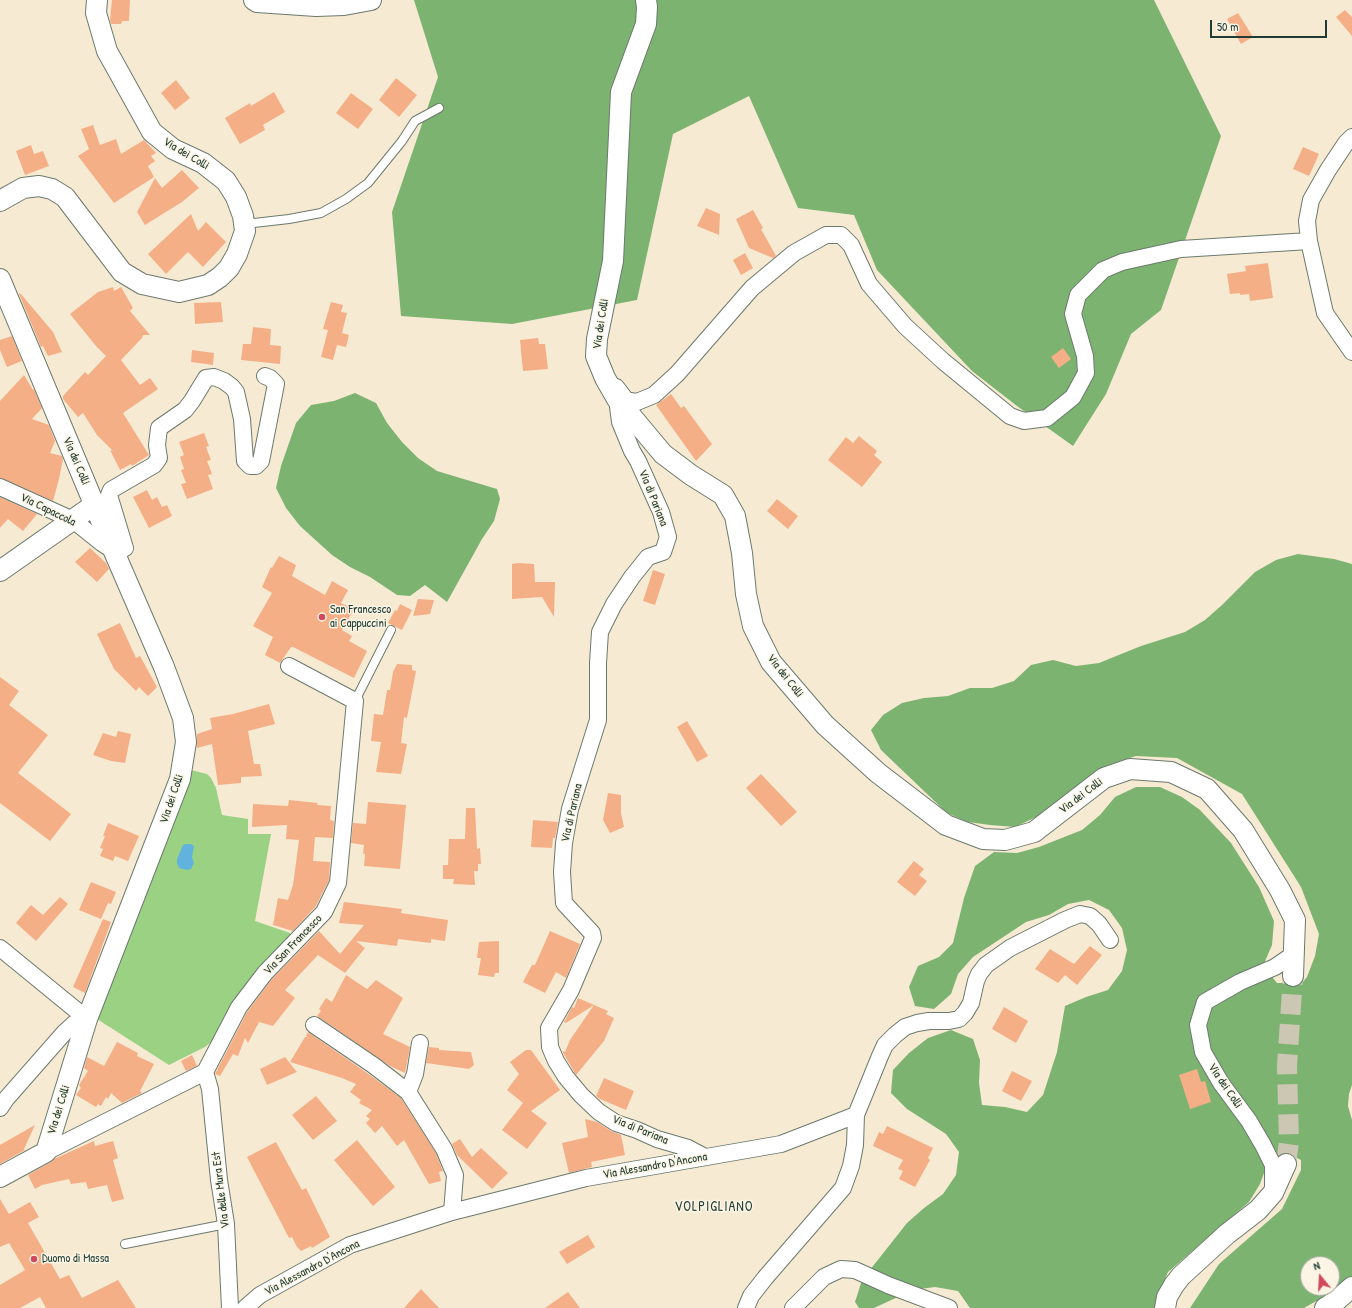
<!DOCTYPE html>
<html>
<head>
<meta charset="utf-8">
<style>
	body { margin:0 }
	#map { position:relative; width:1352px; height:1308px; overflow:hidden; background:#f7ead3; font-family:"Patrick Hand",sans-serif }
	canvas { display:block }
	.north { position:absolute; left:1300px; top:1256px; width:40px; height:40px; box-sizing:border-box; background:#fcf5e5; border:1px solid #a4ab9e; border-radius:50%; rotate:342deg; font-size:11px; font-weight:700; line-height:16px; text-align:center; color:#1f3d34 }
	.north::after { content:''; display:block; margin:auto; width:14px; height:18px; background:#d1495b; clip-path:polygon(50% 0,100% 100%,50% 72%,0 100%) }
	.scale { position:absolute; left:1210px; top:20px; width:117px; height:18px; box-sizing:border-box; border:2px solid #1f3d34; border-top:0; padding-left:5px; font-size:12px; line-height:14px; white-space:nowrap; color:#1f3d34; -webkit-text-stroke:3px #fcf5e5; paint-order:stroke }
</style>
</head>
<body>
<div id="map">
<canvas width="1352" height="1308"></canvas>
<div class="north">N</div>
<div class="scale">50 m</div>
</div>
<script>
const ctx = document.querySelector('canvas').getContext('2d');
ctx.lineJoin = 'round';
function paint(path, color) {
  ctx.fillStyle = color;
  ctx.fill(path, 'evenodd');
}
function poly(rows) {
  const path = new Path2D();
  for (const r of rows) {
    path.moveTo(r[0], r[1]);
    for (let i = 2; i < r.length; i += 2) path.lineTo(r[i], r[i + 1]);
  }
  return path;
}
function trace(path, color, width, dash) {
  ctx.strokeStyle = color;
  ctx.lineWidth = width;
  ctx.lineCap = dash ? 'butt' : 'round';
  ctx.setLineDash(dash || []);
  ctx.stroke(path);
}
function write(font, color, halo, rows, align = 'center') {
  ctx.font = font + ' "Patrick Hand",sans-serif';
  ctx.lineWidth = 3;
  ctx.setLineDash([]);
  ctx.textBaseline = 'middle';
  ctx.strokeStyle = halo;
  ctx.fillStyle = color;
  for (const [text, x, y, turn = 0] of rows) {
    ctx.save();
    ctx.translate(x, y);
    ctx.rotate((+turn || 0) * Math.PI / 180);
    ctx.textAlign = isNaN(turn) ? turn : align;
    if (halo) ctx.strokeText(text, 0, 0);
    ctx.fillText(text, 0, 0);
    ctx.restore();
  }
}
const green = poly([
	[191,770,207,774,211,778,216,788,222,815,248,819,248,834,271,834,255,921,290,933,291,936,215,1039,205,1047,169,1065,97,1019]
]);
const forest = poly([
	[414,0,1154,0,1221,136,1161,310,1131,334,1106,394,1073,446,1017,406,972,371,877,270,854,215,798,208,749,96,673,134,637,300,512,324,401,316,392,212,438,77],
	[355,393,376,403,387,423,402,442,418,458,437,471,497,489,500,499,494,521,482,539,447,602,425,585,410,596,397,595,370,577,350,567,332,555,300,526,286,508,276,488,281,466,296,423,311,405,334,401],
	[1298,554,1334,559,1352,564,1352,1085,1349,1094,1348,1106,1352,1120,1352,1279,1350,1282,1304,1308,1190,1308,1219,1264,1282,1209,1301,1170,1301,1160,1291,1155,1274,1156,1267,1165,1260,1184,1249,1202,1168,1272,1161,1289,1156,1308,970,1308,958,1291,935,1287,913,1290,874,1308,859,1308,855,1302,862,1280,907,1223,924,1208,943,1194,956,1175,959,1152,946,1134,907,1109,891,1093,893,1070,909,1053,928,1038,951,1030,973,1039,980,1060,979,1083,982,1105,1005,1107,1027,1112,1043,1095,1057,1052,1065,1006,1086,997,1108,990,1122,971,1127,950,1122,928,1109,910,1089,900,1068,904,1049,915,1026,922,973,957,958,974,951,994,934,1009,915,1006,909,987,918,966,939,957,953,943,964,898,975,866,994,852,1017,853,1039,847,1082,830,1100,815,1115,797,1136,787,1160,787,1182,797,1200,810,1231,843,1259,887,1274,921,1272,945,1263,966,1277,983,1302,983,1307,977,1315,956,1319,934,1301,887,1242,794,1177,758,1136,756,1114,763,1096,773,1051,810,1015,827,990,825,968,822,947,813,881,750,871,730,883,715,902,703,924,698,948,696,970,688,992,688,1014,681,1031,665,1053,660,1076,666,1099,663,1141,646,1185,632,1205,620,1222,605,1255,572,1276,560],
	[1308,1264,1332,1264,1332,1288,1308,1288]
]);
const water = poly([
	[186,844,191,844,194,846,192,857,194,863,191,869,187,870,179,868,177,863,177,859,183,845]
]);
const building = poly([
	[112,0,130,0,129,21,122,21,121,24,111,24,110,20],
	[1345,10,1352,17,1352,36,1336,17],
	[1238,13,1253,37,1241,44,1227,19],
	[396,78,417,95,399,117,379,100],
	[176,80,190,98,175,110,161,93],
	[274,92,285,112,263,125,265,130,240,144,225,118,250,103,251,106],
	[351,93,373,109,358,129,336,113],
	[93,125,100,145,116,139,121,154,144,140,156,153,151,156,155,161,148,166,154,177,114,203,78,156,89,149,81,129],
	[31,145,34,154,43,151,49,166,25,175,16,151],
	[1303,147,1319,154,1309,176,1293,169],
	[182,170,199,188,182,202,145,225,137,212,155,178,162,188],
	[706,208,720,214,719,235,697,226],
	[753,210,763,228,761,229,776,256,773,258,749,248,736,219],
	[191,214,198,231,206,222,226,242,203,267,188,252,166,274,148,254],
	[745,253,753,268,741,275,733,260],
	[1268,263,1273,298,1250,301,1249,294,1240,295,1240,293,1230,294,1227,274,1246,271,1245,266],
	[113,287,114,291,121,287,133,308,130,311,150,335,143,335,142,338,121,360,140,385,150,378,158,389,123,413,149,455,132,466,131,464,120,470,110,450,113,451,97,435,83,413,78,417,63,399,63,396,85,372,88,375,106,356,96,346,70,314,98,292],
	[20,293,53,332,62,352,48,356,43,346,41,347,19,294],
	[221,302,223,322,195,324,194,303],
	[331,302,343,305,341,312,347,313,342,333,349,335,346,347,337,345,333,360,321,357,328,330,323,329],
	[253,327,271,329,270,345,281,346,280,364,241,360,243,344,251,344],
	[12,336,22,361,7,367,0,350,0,340],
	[538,338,539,344,545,344,548,369,523,371,520,340],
	[1063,348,1071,359,1059,368,1051,357],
	[192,350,214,353,213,365,191,362],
	[24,375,33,390,34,389,42,408,32,419,49,425,55,441,50,453,62,456,63,459,59,479,53,501,0,478,0,401],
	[671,394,681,408,684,406,712,444,696,461,656,405],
	[204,433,209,446,206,447,211,460,207,461,212,474,208,475,213,489,187,499,181,484,186,483,181,470,184,469,180,457,184,455,179,442],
	[859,436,877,451,874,455,882,462,862,487,828,460,846,437,853,443],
	[147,490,152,500,157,497,162,507,167,505,172,516,149,528,133,497],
	[0,497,37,514,23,531,8,519,0,528],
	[777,499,798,516,788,529,767,511],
	[90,548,106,563,109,569,97,582,75,562],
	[279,556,296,565,292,576,325,595,332,581,348,590,341,603,354,609,342,630,352,636,349,641,367,651,354,678,293,647,291,647,280,663,265,655,273,637,253,626,272,593,262,587,271,567,272,568],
	[518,563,534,564,535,582,555,582,554,617,542,597,512,599,512,564],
	[653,570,665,574,655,605,643,601],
	[418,599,434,600,430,614,413,616],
	[400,604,412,610,402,630,388,623,395,610,397,611],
	[120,623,136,658,140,656,157,687,148,696,139,687,136,691,114,669,97,634],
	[397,664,412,665,412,670,416,671,407,718,404,717,401,743,407,744,401,774,376,772,381,742,371,741,374,714,383,715,387,690,390,690,393,672],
	[0,677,19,691,9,705,48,735,18,773,71,814,50,841,0,803],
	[269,704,275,724,248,731,254,764,260,764,262,776,241,777,241,783,218,785,212,744,197,748,197,734,212,729,210,718,233,714],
	[687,721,708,756,697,762,677,727],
	[118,731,131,734,125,763,111,761,93,755,103,733,116,737],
	[761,774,797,812,781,826,746,788],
	[608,793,621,795,621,813,624,827,610,833,603,820],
	[289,800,318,803,317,805,331,806,330,820,334,821,333,838,315,837,313,861,330,862,329,880,316,906,293,931,273,925,278,898,288,900,293,885,299,840,286,839,287,825,252,827,253,804,288,806],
	[368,802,406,805,400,869,364,866,365,854,363,854,364,845,351,843,353,823,366,824],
	[466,808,475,808,477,849,480,848,481,864,478,864,478,871,474,871,475,885,453,884,454,879,443,879,443,865,448,865,449,839,465,839],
	[533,820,558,822,555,838,553,838,552,848,531,847],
	[108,823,139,836,128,861,115,856,113,861,100,856,103,849,100,848,105,836,103,836],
	[914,861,924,869,919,875,927,881,915,896,897,882],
	[91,882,116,892,111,904,108,903,101,919,79,910],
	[60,897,68,904,36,941,16,923,31,905,43,915],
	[344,902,402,909,401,913,448,920,445,941,431,939,431,943,398,939,397,946,356,941,365,948,345,973,318,955,285,990,295,998,273,1026,259,1022,248,1043,245,1038,238,1056,233,1054,220,1076,215,1074,247,1012,272,979,319,931,340,954,364,925,339,923],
	[103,919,111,922,85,993,73,987],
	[550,931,580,944,566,978,556,972,545,993,523,982,532,965,535,965],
	[499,941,499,973,495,973,494,977,478,975,481,958,477,958,479,942],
	[1090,946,1102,955,1077,985,1065,975,1058,983,1035,969,1050,949,1074,964],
	[346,975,367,989,376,980,403,998,383,1034,410,1047,405,1073,390,1066,317,1016,321,1011,319,1009,326,998,332,1002],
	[578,998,608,1011,606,1014,614,1018,604,1041,576,1075,562,1051,565,1052,570,1040,594,1005,566,1023,564,1022,572,1007,574,1008],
	[1004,1007,1028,1021,1016,1043,992,1029],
	[308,1032,367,1073,401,1098,436,1153,443,1171,439,1172,441,1181,429,1184,404,1140,397,1146,382,1126,375,1133,366,1123,370,1119,366,1116,372,1110,359,1103,361,1100,350,1092,356,1084,342,1078,290,1062,305,1037,308,1036,306,1036],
	[117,1042,138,1053,137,1056,154,1064,140,1091,142,1093,122,1103,111,1093,108,1099,106,1097,101,1106,98,1104,96,1107,76,1095,81,1088,79,1085,88,1071,84,1068,87,1057,104,1066],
	[429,1047,439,1048,439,1050,471,1052,474,1065,469,1069,426,1063],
	[526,1050,531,1050,560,1090,531,1111,547,1123,527,1149,502,1130,523,1103,507,1090,519,1074,510,1062],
	[192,1055,197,1066,186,1071,181,1061],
	[285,1057,297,1072,267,1085,260,1069],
	[1197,1069,1201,1082,1205,1081,1211,1102,1190,1109,1179,1075],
	[1012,1071,1032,1081,1021,1101,1002,1091],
	[604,1078,634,1091,626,1110,600,1099,596,1096],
	[316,1096,337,1121,313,1140,292,1115],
	[585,1119,597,1122,611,1131,621,1135,625,1155,591,1162,592,1167,569,1173,562,1143,588,1137],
	[35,1125,24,1149,25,1150,0,1164,0,1145],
	[887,1126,933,1148,928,1158,930,1160,915,1187,899,1179,903,1171,898,1169,903,1160,873,1146,879,1132,883,1134],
	[460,1139,472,1157,481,1148,508,1173,492,1189,457,1155,452,1144],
	[357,1140,395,1187,373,1206,334,1160],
	[94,1141,95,1146,113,1141,118,1158,113,1160,124,1199,112,1202,107,1185,88,1189,86,1182,71,1184,69,1179,42,1185,35,1189,28,1175,51,1162,54,1159],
	[276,1142,302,1190,306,1188,330,1237,312,1248,311,1246,301,1251,297,1247,292,1237,289,1238,247,1157],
	[0,1199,9,1214,30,1202,39,1217,28,1223,60,1279,69,1275,82,1298,118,1280,136,1308,46,1308,40,1297,20,1308,0,1308,0,1285,25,1270,9,1243,0,1247],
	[588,1235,595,1247,567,1264,559,1252],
	[421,1289,439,1308,404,1308],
	[568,1292,580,1308,545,1308]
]);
const tertiaryTunnel = poly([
	[1286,1164,1289,1142,1287,1066,1293,976]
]);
const service = poly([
	[245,224,289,219,321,213,346,199,368,183,402,141,415,121,439,108],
	[355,701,391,630],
	[125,1244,226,1224]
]);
const minor = poly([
	[1352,137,1346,143,1328,170,1311,200,1307,221,1309,241,1325,313,1352,352],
	[616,387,626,400,637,402,654,395,677,374,752,288,794,253,826,235,841,235,851,245,869,284,905,326,943,361,1010,416,1024,421,1047,418,1073,397,1086,373,1085,356,1073,314,1078,295,1103,270,1122,262,1181,249,1309,241],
	[617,399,620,422,632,451,638,461,661,512,668,537,663,552,648,557,632,577,614,604,600,632,598,663,598,720,570,809,564,843,562,872,564,903,592,933,593,938,571,990,549,1028,550,1047,556,1061,566,1077,581,1095,599,1112,616,1123,637,1130,657,1139,688,1148,705,1157],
	[0,487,73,520,103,544,113,550],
	[115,554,125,548,109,495,111,490,154,465,159,458,157,445,159,428,185,410,192,401,206,378,214,377,224,381,232,387,236,392,242,419,245,461,250,466,256,466,261,461,276,384,270,378,265,376],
	[0,948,87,1019],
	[314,1025,373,1065,408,1092],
	[420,1043,415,1074,408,1092,444,1149,455,1175,452,1212],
	[205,1072,210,1089,219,1180,226,1224,230,1308],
	[0,1108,6,1099,64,1033,75,1023,87,1019],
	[46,1152,205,1072,239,1007,265,973,324,912,338,883,355,701,289,666],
	[1273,1191,1273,1165,1263,1145,1249,1121,1221,1083,1203,1052,1198,1025,1205,1002,1240,982,1275,967,1294,954],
	[245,1308,260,1295,350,1245,452,1212,586,1178,781,1144,856,1115],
	[746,1308,751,1296,765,1278,843,1188,851,1166,855,1145,856,1115,880,1056,885,1045,895,1035,905,1027,917,1023,929,1021,949,1021,959,1019,965,1013,971,1003,976,981,979,974,986,965,1010,948,1065,920,1080,914,1090,916,1099,924,1110,940],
	[793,1308,824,1277,841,1269,855,1270,888,1285,949,1308]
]);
const tertiary = poly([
	[254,0,257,2,316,6,344,5,371,0],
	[646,0,647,7,646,24,621,92,613,261,597,339,596,356,605,378,617,399,663,454,691,475,723,495,735,516,742,553,746,594,753,626,771,662,825,725,878,773,946,825,983,839,1005,840,1034,832,1104,778,1130,769,1171,772,1207,789,1243,830,1280,890,1295,920,1293,976],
	[0,201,23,188,39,186,52,189,65,197,122,272,142,284,179,292,208,285,220,277,229,268,237,254,245,231,243,216,236,197,226,181,203,163,173,149,152,132,107,51,96,13,97,0],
	[0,279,115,554,164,667,183,718,186,742,180,779,87,1019,46,1152,0,1177],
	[0,571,94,505],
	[1165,1308,1167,1297,1174,1285,1181,1276,1227,1234,1258,1210,1273,1193,1286,1164],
	[1325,1308,1336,1301,1352,1287]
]);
const markers = [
	[322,617,4,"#d1495b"],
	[34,1259,4,"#d1495b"]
];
const streetNames = [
	["Via dei Colli",186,154,31],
	["Via dei Colli",601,324,-81],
	["Via dei Colli",76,461,67],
	["Via di Pariana",653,498,68],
	["Via Capaccola",48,510,26],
	["Via dei Colli",785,676,52],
	["Via dei Colli",1081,796,-37],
	["Via dei Colli",172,799,-71],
	["Via di Pariana",572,813,-77],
	["Via San Francesco",293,945,-46],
	["Via dei Colli",1225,1086,56],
	["Via dei Colli",59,1110,-73],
	["Via di Pariana",640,1130,22],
	["Via Alessandro D'Ancona",655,1166,-10],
	["Via delle Mura Est",221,1190,-97],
	["Via Alessandro D'Ancona",312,1268,-28]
];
const poiNames = [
	["San Francesco",330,610],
	["ai Cappuccini",330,624],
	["Duomo di Massa",42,1259]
];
const quarterNames = [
	["VOLPIGLIANO",714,1207]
];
paint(green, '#9bd183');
paint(forest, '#7cb371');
paint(water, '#61b2dc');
paint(building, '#f5af87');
trace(tertiaryTunnel, '#ccc7b3', 20, [20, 10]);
trace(service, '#6b7a6c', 10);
trace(minor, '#6b7a6c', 18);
trace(tertiary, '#6b7a6c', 22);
trace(service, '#fff', 8);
trace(minor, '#fff', 16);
trace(tertiary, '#fff', 20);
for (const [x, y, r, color] of markers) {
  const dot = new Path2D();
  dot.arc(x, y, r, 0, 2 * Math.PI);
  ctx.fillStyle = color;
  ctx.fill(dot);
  trace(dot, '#fcf5e5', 1.5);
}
write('12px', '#1f3d34', '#fcf5e5', streetNames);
write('12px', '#1f3d34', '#fcf5e5', poiNames, 'left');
ctx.letterSpacing = '1px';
write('14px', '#1f3d34', '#fcf5e5', quarterNames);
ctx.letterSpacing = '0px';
</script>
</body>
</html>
